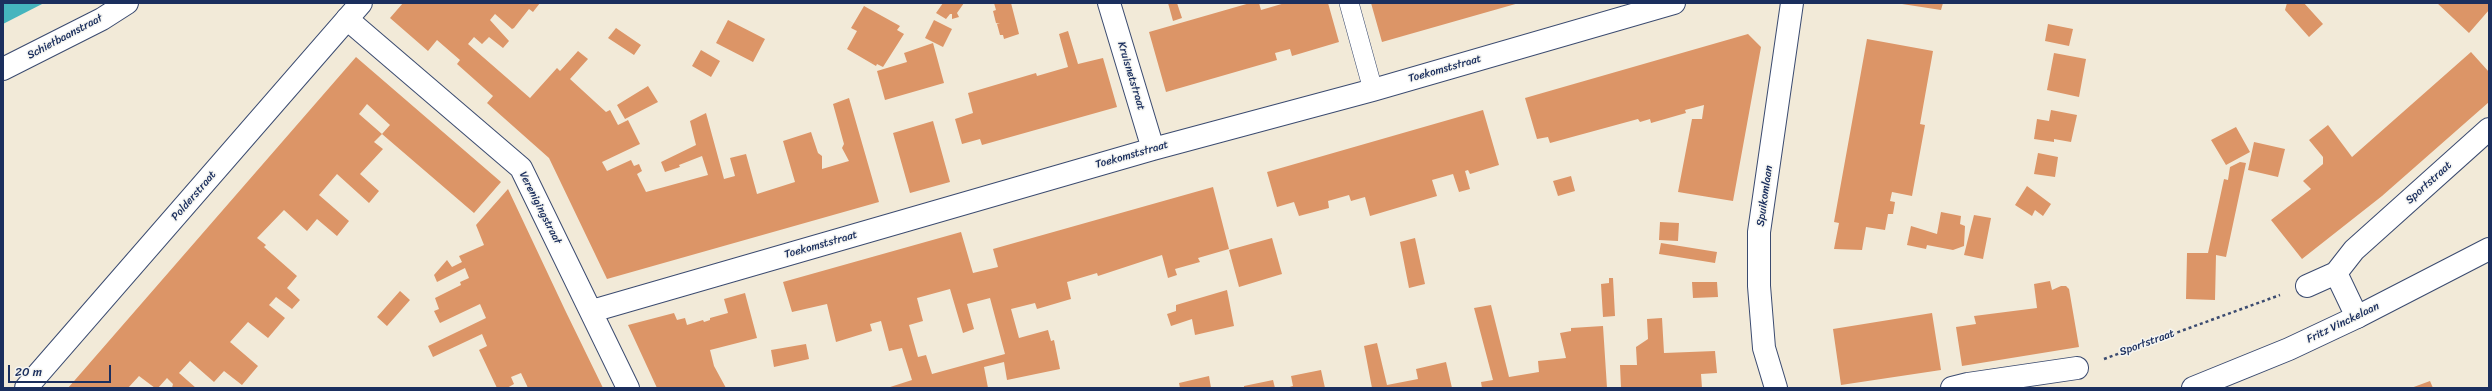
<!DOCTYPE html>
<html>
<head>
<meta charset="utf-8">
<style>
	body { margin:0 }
	#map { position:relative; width:2492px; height:391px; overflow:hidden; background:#f2ead8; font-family:Sriracha,sans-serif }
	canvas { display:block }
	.frame { position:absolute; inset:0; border:4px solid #1b2f5e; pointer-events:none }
	.scale { position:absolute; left:8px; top:365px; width:103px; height:18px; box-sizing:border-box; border:2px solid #1b2f5e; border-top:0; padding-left:5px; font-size:12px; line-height:14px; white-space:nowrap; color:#1b2f5e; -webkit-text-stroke:3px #f6f6f2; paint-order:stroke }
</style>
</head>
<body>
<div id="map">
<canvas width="2492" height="391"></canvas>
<div class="frame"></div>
<div class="scale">20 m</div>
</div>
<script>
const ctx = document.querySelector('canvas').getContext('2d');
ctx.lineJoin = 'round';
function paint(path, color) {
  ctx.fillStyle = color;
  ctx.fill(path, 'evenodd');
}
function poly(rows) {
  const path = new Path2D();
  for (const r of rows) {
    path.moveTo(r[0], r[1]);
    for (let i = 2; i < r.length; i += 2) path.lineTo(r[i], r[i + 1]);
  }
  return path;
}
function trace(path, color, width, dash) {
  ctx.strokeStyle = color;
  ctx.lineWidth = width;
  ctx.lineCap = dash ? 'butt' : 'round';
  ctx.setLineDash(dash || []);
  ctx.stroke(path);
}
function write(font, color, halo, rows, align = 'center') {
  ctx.font = font + ' Sriracha,sans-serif';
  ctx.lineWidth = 3;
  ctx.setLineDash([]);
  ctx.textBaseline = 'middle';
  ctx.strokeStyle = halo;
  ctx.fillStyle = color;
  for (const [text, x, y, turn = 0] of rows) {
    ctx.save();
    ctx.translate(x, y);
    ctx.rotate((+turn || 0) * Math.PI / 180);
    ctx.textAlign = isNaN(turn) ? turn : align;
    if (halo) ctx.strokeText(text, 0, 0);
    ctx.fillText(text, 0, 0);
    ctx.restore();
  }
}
const water = poly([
	[3,3,44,3,3,24]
]);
const building = poly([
	[403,3,540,3,533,12,529,9,514,28,512,29,495,14,490,20,509,41,503,48,489,37,482,44,474,37,468,44,530,98,557,68,560,71,578,51,588,59,570,79,606,112,610,110,618,125,628,120,640,144,602,162,607,171,631,160,634,166,639,164,642,171,637,174,646,192,708,175,702,156,679,165,680,167,665,172,661,162,696,145,690,121,706,113,724,179,735,176,730,158,746,154,757,194,795,182,783,141,811,132,818,153,822,156,822,169,849,161,842,148,844,144,833,104,849,98,879,202,607,279,549,158,487,103,493,96,457,64,460,60,437,40,428,51,390,18],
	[943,3,964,3,957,13,959,17,952,19,952,14,950,14,946,19,936,13],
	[994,3,1011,3,1019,34,1004,39,1003,35,1000,35,997,24,1000,24,996,23,993,11,996,10],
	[1168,3,1177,3,1182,18,1173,21],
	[1250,3,1259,3,1261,10,1285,3,1328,3,1339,42,1292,56,1290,49,1275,53,1277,60,1166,92,1149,32],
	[1371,3,1519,3,1382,42],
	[1943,3,1941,10,1902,4,1902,3],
	[2287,3,2304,3,2323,24,2309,37,2285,10],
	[2437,3,2488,3,2489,10,2469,33],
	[864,6,900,26,897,30,904,34,883,67,877,64,876,66,847,49,857,31,851,28],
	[728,20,765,39,753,62,716,43],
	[934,20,952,29,943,47,925,38],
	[2048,24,2073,29,2069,46,2045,41],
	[616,28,641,45,634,55,608,38],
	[1068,31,1078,64,1103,58,1117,107,982,145,980,139,962,144,955,119,973,113,968,93,1036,73,1037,76,1068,67,1059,34],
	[1748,34,1761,47,1733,201,1678,192,1692,119,1702,119,1704,105,1685,110,1686,113,1651,123,1650,119,1640,122,1638,119,1550,143,1548,137,1537,139,1525,98],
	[1867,39,1933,51,1920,124,1925,125,1912,196,1892,192,1890,201,1895,202,1893,214,1888,214,1885,230,1866,227,1862,250,1834,249,1839,223,1834,222],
	[933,43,944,83,885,100,877,71,907,62,904,53],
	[701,50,720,61,711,77,692,66],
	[2471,52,2489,72,2489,102,2382,196,2302,259,2271,220,2311,189,2303,181,2323,164,2323,157,2309,140,2328,125,2352,157],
	[2054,53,2086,59,2079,97,2047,90],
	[356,57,501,182,474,213,382,134,390,125,367,104,359,114,382,134,374,142,383,149,360,174,379,191,369,203,337,174,319,195,349,221,337,236,317,219,307,231,284,210,257,238,266,245,264,247,297,276,287,288,300,300,292,309,276,297,269,305,285,318,268,338,248,322,230,342,258,366,242,385,224,371,214,382,190,361,179,373,196,388,172,388,173,384,167,378,158,388,155,388,139,376,128,388,68,388],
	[648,86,658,102,625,119,617,105],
	[1483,110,1499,165,1470,174,1468,170,1465,171,1470,189,1459,192,1453,174,1432,180,1437,196,1370,216,1365,197,1351,201,1349,195,1328,201,1329,208,1299,216,1294,202,1277,207,1267,172],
	[2051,110,2077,115,2071,142,2054,139,2054,142,2034,139,2037,119,2049,121],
	[933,121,950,182,910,193,893,133],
	[2236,127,2250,152,2226,165,2211,140],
	[2254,142,2285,149,2278,177,2248,170],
	[2038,153,2058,157,2055,177,2034,174],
	[2240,162,2246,163,2226,257,2216,255,2215,300,2186,299,2187,253,2208,253,2224,179,2228,180,2230,167],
	[1571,176,1575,191,1558,196,1553,181],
	[2027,186,2051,204,2043,216,2035,210,2032,216,2015,205],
	[1213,187,1229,249,1198,258,1200,262,1175,269,1177,275,1168,278,1162,255,1098,276,1097,273,1067,282,1071,299,1037,309,1035,303,1011,309,1019,338,1048,330,1051,341,1054,340,1060,369,1007,380,1004,362,984,367,988,388,887,388,912,380,902,348,889,351,881,321,870,324,872,331,836,342,827,304,792,312,783,282,961,232,973,273,998,267,993,249],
	[950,289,963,333,974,329,967,304,990,298,1005,354,932,374,926,355,918,357,909,325,923,321,917,298],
	[508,189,565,310,603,388,528,388,521,373,511,377,514,384,507,388,497,388,479,350,487,346,482,334,433,357,428,346,486,318,480,304,440,323,434,311,439,309,435,298,461,285,460,282,469,278,465,268,437,282,434,275,447,260,452,267,462,262,459,256,484,245,476,225],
	[1941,212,1961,216,1960,224,1965,226,1964,246,1953,250,1927,245,1926,249,1907,245,1911,226,1937,234],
	[1974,215,1991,218,1983,259,1964,255],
	[1660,222,1679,223,1678,241,1659,240],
	[1272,238,1282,274,1239,287,1229,250],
	[1415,238,1425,284,1409,288,1400,242],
	[1661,243,1717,252,1715,263,1659,254],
	[1609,278,1613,278,1615,316,1603,317,1601,284,1609,283],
	[2050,281,2052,290,2061,286,2066,286,2069,289,2079,347,1962,366,1956,327,1976,324,1974,316,2037,308,2034,284],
	[1692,282,1717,282,1718,297,1693,298],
	[1227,290,1234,326,1195,335,1192,319,1171,326,1167,314,1176,311,1176,305],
	[400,291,410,300,387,326,377,317],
	[745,293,757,338,710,350,714,366,726,388,657,388,628,325,674,313,677,320,685,318,687,325,703,320,704,322,710,320,710,318,728,313,724,299],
	[1491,305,1509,377,1539,372,1538,361,1566,358,1560,333,1571,331,1571,328,1603,326,1607,388,1482,388,1481,382,1493,380,1474,308],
	[1932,313,1941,370,1841,385,1833,329],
	[1662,318,1664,353,1715,351,1717,373,1701,374,1702,388,1621,388,1620,365,1637,365,1636,347,1648,339,1647,319],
	[1377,343,1387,385,1418,379,1416,369,1446,362,1452,388,1372,388,1364,346],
	[806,344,809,359,774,367,771,350],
	[1321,370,1325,388,1286,388,1293,386,1291,376],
	[1209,376,1211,388,1180,388,1179,383],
	[1273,380,1275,388,1244,388,1244,386],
	[2430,381,2433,388,2411,388]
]);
const path = poly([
	[2104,359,2280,295]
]);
const service = poly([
	[1349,3,1373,90]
]);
const minor = poly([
	[1109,3,1153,149],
	[347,19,521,168,628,388],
	[3,69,102,19,127,3],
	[2336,273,2357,317],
	[2307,286,2336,273,2354,250,2489,129],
	[592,311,1153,149,1373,90,1674,3],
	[1776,388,1764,348,1759,286,1759,232,1792,3],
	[1952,388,1968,384,2077,368]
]);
const tertiary = poly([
	[26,388,361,3],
	[2193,388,2289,349,2357,317,2489,249]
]);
const streetNames = [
	["Schietbaanstraat",65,37,-28],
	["Toekomststraat",1445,69,-16],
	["Kruisnetstraat",1131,76,73],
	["Toekomststraat",1132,155,-16],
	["Sportstraat",2429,183,-42],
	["Polderstraat",194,196,-49],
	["Spuikomlaan",1765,196,-82],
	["Verenigingstraat",540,208,63],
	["Toekomststraat",821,245,-16],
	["Fritz Vinckelaan",2343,323,-26],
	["Sportstraat",2147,343,-20]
];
paint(water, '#45b5be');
paint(building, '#dc9567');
trace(service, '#3b4b70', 20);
trace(minor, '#3b4b70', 24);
trace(tertiary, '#3b4b70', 24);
trace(path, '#3b4b70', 2.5, [3, 3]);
trace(service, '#fff', 19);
trace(minor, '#fff', 22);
trace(tertiary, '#fff', 22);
write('11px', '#1b2f5e', '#f6f6f2', streetNames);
</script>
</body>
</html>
